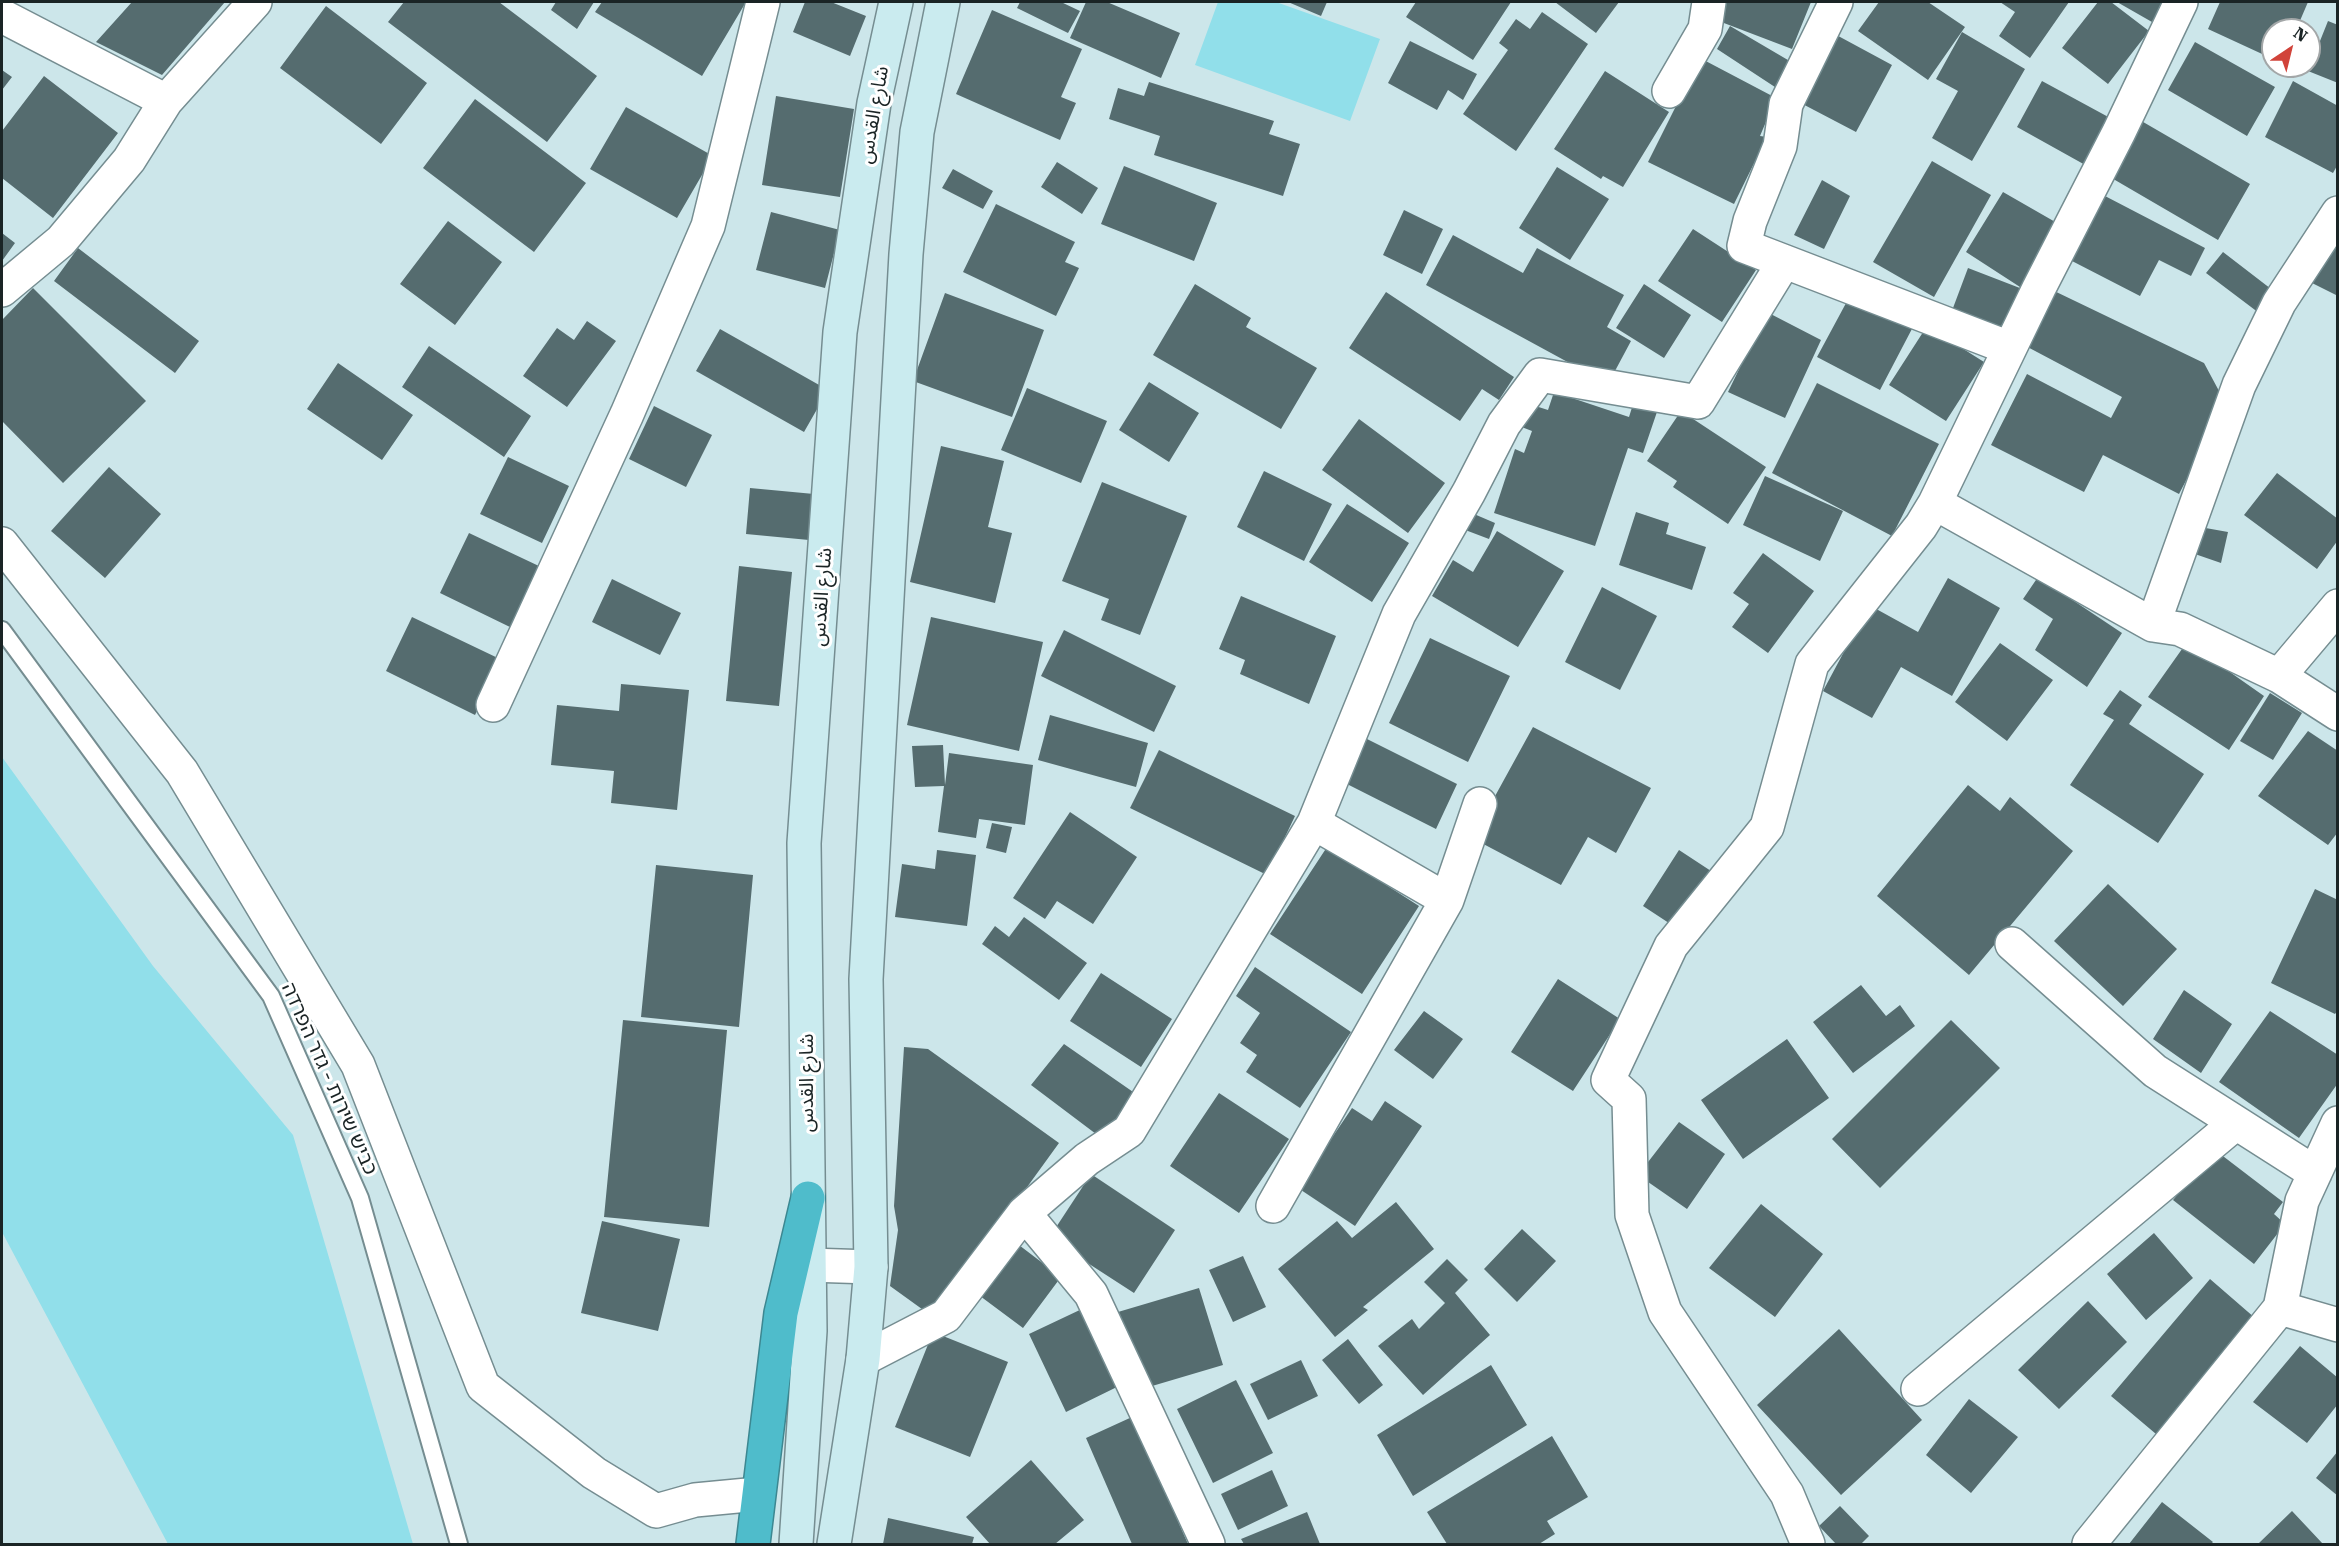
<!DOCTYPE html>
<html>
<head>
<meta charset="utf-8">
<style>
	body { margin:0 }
	#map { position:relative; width:2339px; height:1546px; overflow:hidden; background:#cce6ea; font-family:"Roboto Serif",serif }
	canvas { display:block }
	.frame { position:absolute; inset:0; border:3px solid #1a2425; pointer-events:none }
	.north { position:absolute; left:2261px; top:18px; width:60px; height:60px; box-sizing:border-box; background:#fff; border:2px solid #a3a7a8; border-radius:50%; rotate:35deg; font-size:16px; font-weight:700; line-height:24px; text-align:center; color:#1a2425 }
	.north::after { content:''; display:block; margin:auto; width:21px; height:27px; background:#d1433a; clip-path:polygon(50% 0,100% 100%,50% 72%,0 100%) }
</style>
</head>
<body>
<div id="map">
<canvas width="2339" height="1546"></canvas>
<div class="frame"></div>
<div class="north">N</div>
</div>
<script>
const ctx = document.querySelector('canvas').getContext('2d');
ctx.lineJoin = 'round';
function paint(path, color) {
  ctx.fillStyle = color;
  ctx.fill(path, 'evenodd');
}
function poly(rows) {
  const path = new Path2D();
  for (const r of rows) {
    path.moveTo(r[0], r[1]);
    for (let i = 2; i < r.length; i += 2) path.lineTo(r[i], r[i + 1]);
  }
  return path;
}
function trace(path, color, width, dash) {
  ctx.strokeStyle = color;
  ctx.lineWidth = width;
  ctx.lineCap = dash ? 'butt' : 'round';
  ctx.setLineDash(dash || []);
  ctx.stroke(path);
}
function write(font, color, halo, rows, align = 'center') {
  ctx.font = font + ' "Roboto Serif","Noto Sans Arabic","Noto Sans Hebrew",serif';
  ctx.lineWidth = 6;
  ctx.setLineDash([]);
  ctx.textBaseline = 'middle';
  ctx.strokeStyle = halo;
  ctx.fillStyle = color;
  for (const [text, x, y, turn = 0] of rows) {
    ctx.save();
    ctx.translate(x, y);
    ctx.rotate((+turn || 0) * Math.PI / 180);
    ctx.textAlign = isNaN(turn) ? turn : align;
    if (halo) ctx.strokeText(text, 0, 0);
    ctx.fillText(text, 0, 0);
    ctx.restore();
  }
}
const green = poly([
	[1218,2,1276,2,1380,39,1350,121,1195,65],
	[2,757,153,966,293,1135,413,1544,168,1544,2,1232]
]);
const building = poly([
	[132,2,225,2,162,75,96,42],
	[404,2,499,2,597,76,547,142,388,22],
	[556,2,594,2,577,29,551,10],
	[602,2,746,2,702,76,595,12],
	[805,2,831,2,866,16,850,56,793,32],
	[1020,2,1061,2,1080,11,1068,33,1017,8],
	[1086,2,1107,2,1180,33,1161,78,1070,38],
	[1288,2,1327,2,1321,16],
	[1416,2,1511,2,1473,60,1406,17],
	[1555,2,1619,2,1596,33],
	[1723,2,1811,2,1792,49,1716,20],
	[1879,2,1928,2,1965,27,1928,80,1858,31],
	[2000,2,2069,2,2030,58,1999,36,2015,12],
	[2098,2,2111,2,2149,31,2108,84,2062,48],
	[2117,2,2164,2,2152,22],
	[2220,2,2308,2,2296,30,2273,30,2273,59,2208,29],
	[326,6,427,83,381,144,280,68],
	[992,10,1082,49,1061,97,1076,103,1060,140,956,94],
	[1542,12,1588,44,1516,151,1463,114,1508,50,1499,43,1516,19,1530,29],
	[2328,21,2338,25,2338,83,2308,71],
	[1730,26,1793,63,1778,89,1717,49],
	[1829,31,1892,65,1856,132,1793,99],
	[1962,32,2025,69,1972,161,1932,138,1958,91,1936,79],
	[1410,41,1477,74,1463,100,1448,90,1437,110,1388,83],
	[2195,42,2275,87,2247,136,2168,90],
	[1700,58,1776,98,1760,136,1767,137,1734,204,1648,162],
	[2,70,12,77,2,90],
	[1605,71,1669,112,1623,187,1603,176,1601,179,1554,149],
	[44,76,118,133,53,218,2,178,2,131],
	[2042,81,2112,119,2087,166,2017,127],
	[2293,81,2338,106,2338,164,2333,173,2265,137],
	[1149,82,1274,121,1269,134,1300,144,1283,196,1154,155,1160,136,1109,119,1118,88,1144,96],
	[776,96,854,109,840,197,762,185],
	[475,99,586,183,534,252,423,168],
	[626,107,713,156,677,218,590,169],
	[2138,119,2250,184,2218,240,2103,173],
	[1932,161,1991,195,1934,297,1873,262],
	[1057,162,1098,188,1082,214,1041,187],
	[1124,166,1217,203,1194,261,1101,224],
	[1557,167,1609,199,1570,260,1519,228],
	[953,169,993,191,983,209,942,188],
	[1822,180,1850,196,1824,249,1794,235],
	[2003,192,2057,223,2020,287,1966,252],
	[2105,196,2205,248,2191,276,2159,260,2140,296,2072,261],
	[996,204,1075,242,1065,262,1079,268,1056,316,963,272],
	[1404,210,1443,229,1422,274,1383,255],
	[771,212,840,230,825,288,756,270],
	[448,221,502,262,455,325,400,284],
	[1693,229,1756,270,1722,322,1658,281],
	[2338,231,2338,296,2312,283],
	[2,233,15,243,2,261],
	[1453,235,1523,273,1537,248,1624,295,1607,327,1631,341,1608,384,1426,285],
	[78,248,199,341,175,373,54,281],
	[2223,252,2275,292,2259,313,2206,273],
	[1968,268,2025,290,2006,337,1950,316],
	[1195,284,1251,318,1246,327,1317,368,1281,429,1153,355],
	[1644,284,1691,315,1664,358,1616,328],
	[33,288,146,401,63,483,2,421,2,320],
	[2048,288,2204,363,2226,404,2179,494,2103,455,2084,492,1991,445,2027,374,2111,418,2122,397,2020,343],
	[1386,292,1514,377,1499,400,1482,389,1460,421,1349,348],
	[1852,292,1914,325,1880,390,1817,357],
	[945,293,1044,330,1012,417,913,381],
	[1761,309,1821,340,1785,418,1728,392,1746,355,1742,351],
	[587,321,616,341,567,407,523,376,557,328,574,340],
	[1927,326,1984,362,1946,421,1889,385],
	[720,329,828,390,804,432,696,371],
	[429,346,531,416,504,457,402,387],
	[338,363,413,415,382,460,307,409],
	[1149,382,1199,413,1169,462,1119,430],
	[1817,383,1939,444,1892,536,1772,473],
	[1027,388,1107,421,1081,483,1001,450],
	[1554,392,1629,417,1635,398,1659,406,1643,453,1628,448,1595,546,1494,513,1515,449,1524,453,1532,431,1519,426,1526,403,1548,410],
	[654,406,712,435,686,487,629,459],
	[1681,411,1766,467,1728,524,1673,487,1677,481,1647,461],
	[1359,419,1445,483,1408,533,1322,470],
	[941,446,1004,461,988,527,1012,533,995,603,910,582],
	[508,457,569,486,542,543,480,514],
	[109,467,161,514,105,578,51,531],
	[1264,471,1332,504,1304,561,1237,527],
	[2277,473,2338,519,2338,540,2317,569,2244,515],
	[1765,476,1843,511,1820,561,1743,525],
	[1102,482,1187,516,1140,635,1101,620,1109,599,1062,581],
	[750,488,814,494,809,540,746,534],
	[1347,504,1409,543,1372,602,1309,562],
	[1467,511,1495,523,1489,539,1460,528],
	[1636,512,1669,523,1666,534,1706,547,1692,590,1619,565],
	[2200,527,2228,532,2221,563,2192,553],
	[1497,531,1564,571,1518,647,1432,596,1453,560,1473,572],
	[469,533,541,567,512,628,440,593],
	[1763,553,1814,591,1768,653,1732,627,1749,604,1733,593],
	[739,566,792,572,779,706,726,701],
	[2038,577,2122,633,2087,687,2035,650,2053,619,2023,599],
	[1948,578,2000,608,1952,696,1901,667,1872,718,1823,691,1869,605,1918,632],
	[612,579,681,613,660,655,592,622],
	[1602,587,1657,616,1620,690,1565,662],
	[1241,596,1336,636,1309,704,1240,674,1245,660,1219,649],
	[412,617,502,660,475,715,386,671],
	[931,617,1043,642,1019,751,907,725],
	[1064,630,1176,686,1154,732,1041,676],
	[1430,638,1510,676,1468,762,1389,723],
	[2187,642,2264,696,2229,750,2148,697],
	[2000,643,2053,680,2007,741,1955,702],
	[621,684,689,690,677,810,611,803,614,771,551,765,557,705,619,711],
	[2120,690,2142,705,2129,724,2204,774,2158,843,2070,785,2114,720,2103,714],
	[2270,693,2302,713,2273,760,2240,741],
	[1050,715,1148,743,1136,787,1038,760],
	[1533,727,1651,788,1616,853,1588,837,1561,885,1472,838],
	[2308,731,2338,751,2338,832,2328,845,2258,796],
	[1367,739,1457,784,1436,829,1343,782],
	[943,745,945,785,949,753,1033,765,1025,825,979,819,976,838,938,832,944,786,915,787,912,746],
	[1159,750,1295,816,1267,875,1130,808],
	[1968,785,2000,811,2010,797,2073,851,1969,975,1877,896],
	[1070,812,1137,857,1093,924,1057,901,1045,919,1013,898],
	[992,823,1012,827,1006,853,986,848],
	[1327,847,1419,906,1362,994,1270,934],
	[937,850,976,855,967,926,895,917,902,864,935,869],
	[1679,850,1711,871,1675,927,1643,906],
	[656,865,753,875,739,1027,641,1017],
	[2108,884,2177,949,2123,1006,2054,941],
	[2315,889,2338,900,2338,1010,2335,1014,2271,983],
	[1024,917,1087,963,1059,1000,982,944,995,926,1009,937],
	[1255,967,1351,1032,1300,1108,1246,1072,1257,1055,1240,1043,1260,1013,1236,996],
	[1101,973,1172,1019,1141,1067,1070,1021],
	[1558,979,1620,1019,1573,1091,1511,1052],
	[1861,985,1886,1016,1900,1005,1915,1026,1853,1073,1813,1022],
	[2184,990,2232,1024,2201,1073,2153,1039],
	[1424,1011,1463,1039,1433,1079,1394,1050],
	[2270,1011,2338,1055,2338,1083,2299,1138,2219,1082],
	[623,1020,727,1030,709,1227,604,1217],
	[1951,1020,2000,1068,1880,1188,1832,1139],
	[1787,1039,1829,1098,1743,1159,1701,1100],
	[1064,1044,1136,1094,1104,1140,1031,1085],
	[904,1047,928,1049,1059,1143,933,1317,890,1286,898,1230,894,1206],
	[1219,1093,1289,1139,1239,1213,1170,1166],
	[1385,1101,1422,1126,1355,1226,1298,1188,1352,1108,1372,1121],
	[1679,1122,1725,1154,1687,1209,1638,1175],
	[2215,1150,2283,1202,2274,1214,2285,1224,2254,1264,2173,1200],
	[1091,1174,1175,1230,1134,1293,1049,1238],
	[1396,1202,1434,1249,1363,1307,1368,1310,1335,1337,1278,1269,1337,1221,1352,1238],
	[1761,1204,1823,1254,1775,1317,1709,1268],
	[602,1221,680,1239,658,1331,581,1313],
	[1522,1229,1556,1261,1517,1302,1484,1269],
	[2154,1233,2193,1278,2146,1320,2107,1274],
	[1015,1242,1061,1277,1023,1328,976,1293],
	[1243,1256,1266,1307,1233,1322,1209,1270],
	[1447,1259,1468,1280,1455,1293,1490,1335,1423,1395,1378,1346,1412,1319,1419,1329,1445,1303,1424,1282],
	[2210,1279,2255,1318,2156,1434,2111,1396],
	[1199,1288,1223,1365,1142,1389,1118,1312],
	[2088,1301,2127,1342,2059,1409,2018,1370],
	[1084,1308,1121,1385,1066,1412,1029,1334],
	[1839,1329,1922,1420,1841,1495,1757,1405],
	[933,1332,1008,1362,970,1457,895,1427],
	[1348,1339,1383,1385,1359,1404,1322,1360],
	[2300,1346,2338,1378,2338,1404,2307,1443,2253,1402],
	[1301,1360,1318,1396,1268,1420,1250,1384],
	[1491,1365,1527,1425,1413,1496,1377,1435],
	[1236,1380,1273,1453,1213,1483,1177,1409],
	[1969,1399,2018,1437,1971,1493,1926,1455],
	[1132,1417,1188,1544,1132,1544,1086,1438],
	[1552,1436,1588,1497,1547,1521,1555,1534,1539,1544,1447,1544,1427,1512],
	[2338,1451,2338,1496,2316,1478],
	[1031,1460,1084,1520,1055,1544,990,1544,966,1517],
	[1272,1470,1288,1506,1238,1530,1221,1494],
	[2162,1502,2213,1542,2211,1544,2129,1544],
	[1840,1506,1869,1536,1861,1544,1836,1544,1819,1526],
	[2292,1511,2323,1544,2258,1544],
	[1307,1512,1320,1544,1244,1544,1241,1539],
	[888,1518,974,1537,972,1544,883,1544]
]);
const lane = poly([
	[2,630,271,996,360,1198,459,1544]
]);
const street = poly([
	[1836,2,1786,104,1780,146,1750,221,1744,246,2009,348],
	[2,16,166,101],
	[1669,91,1705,29,1709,2],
	[2,290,61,241,129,160,166,101,255,2],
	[1935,503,2153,625,2180,629,2279,676,2338,714],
	[2,544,182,772,358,1065,483,1386,594,1473,656,1511,695,1500,758,1494],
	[2153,625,2239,385,2279,303,2338,213],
	[2279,676,2338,606],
	[493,705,627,414,708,226,763,2],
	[1314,823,1447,900],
	[2012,944,2155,1071,2315,1173],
	[1273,1206,1447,900,1480,804],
	[1024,1213,1091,1294,1208,1544],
	[809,1265,871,1267],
	[2280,1308,2302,1201,2338,1123],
	[863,1359,946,1316,1024,1213,1087,1159,1129,1131,1314,823,1399,614,1469,492,1504,424,1540,375,1698,402,1784,262],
	[1918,1389,2236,1123],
	[1808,1544,1787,1494,1665,1312,1632,1215,1629,1099,1608,1080,1671,946,1767,827,1812,664,1921,526,1935,503,2039,288,2119,132,2181,2],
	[2089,1544,2280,1308,2338,1325]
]);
const secondary = poly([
	[796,1544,810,1331,804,843,840,332,874,103,896,2],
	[834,1544,863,1359,871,1267,866,979,906,254,917,132,943,2]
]);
const highway = poly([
	[753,1544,781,1313,808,1198]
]);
const streetNames = [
	["شارع القدس",874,115,-80],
	["شارع القدس",822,597,-86],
	["כביש שירות - גדר הפרדה",329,1079,66],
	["شارع القدس",807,1083,-90]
];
paint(green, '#91dfea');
paint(building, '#556c6f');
trace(lane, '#758d91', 20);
trace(street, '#758d91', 36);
trace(secondary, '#758d91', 36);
trace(highway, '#3c8791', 36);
trace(lane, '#fff', 16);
trace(street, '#fff', 33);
trace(secondary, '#caebef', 33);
trace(highway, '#4fbccb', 33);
write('20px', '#1a2425', '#fff', streetNames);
</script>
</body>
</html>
